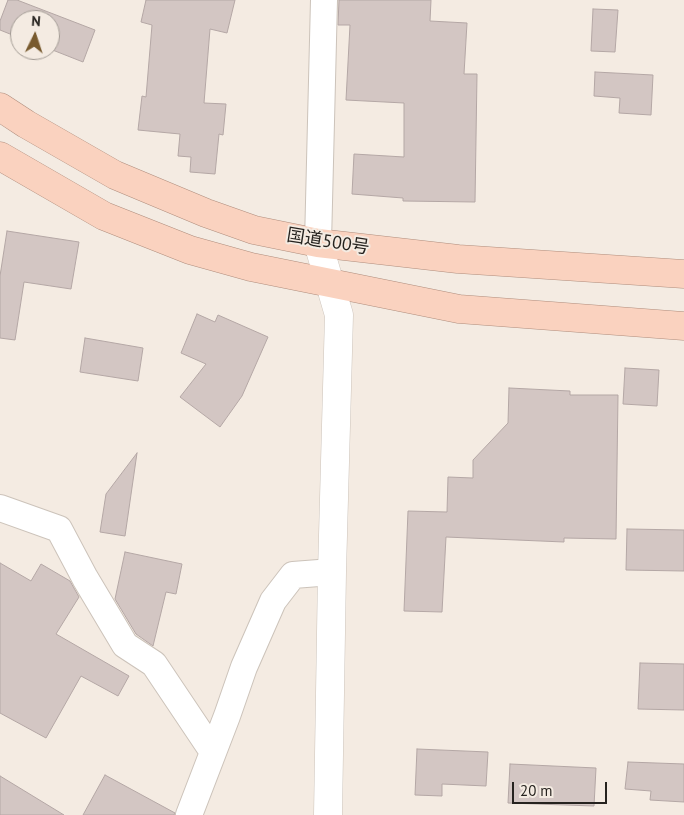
<!DOCTYPE html>
<html>
<head>
<meta charset="utf-8">
<style>
	body { margin:0 }
	#map { position:relative; width:684px; height:815px; overflow:hidden; background:#f4ebe2; font-family:"PT Sans",sans-serif }
	canvas { display:block }
	.north { position:absolute; left:10px; top:10px; width:50px; height:50px; box-sizing:border-box; background:#f4ebe2; border:1px solid #a29b94; border-radius:50%; rotate:4deg; font-size:14px; font-weight:700; line-height:20px; text-align:center; color:#26231f }
	.north::after { content:''; display:block; margin:auto; width:18px; height:22px; background:#785a2e; clip-path:polygon(50% 0,100% 100%,50% 72%,0 100%) }
	.scale { position:absolute; left:512px; top:782px; width:95px; height:22px; box-sizing:border-box; border:2px solid #26231f; border-top:0; padding-left:6px; font-size:15px; line-height:18px; white-space:nowrap; color:#26231f; -webkit-text-stroke:4px #f4ebe2; paint-order:stroke }
</style>
</head>
<body>
<div id="map">
<canvas width="684" height="815"></canvas>
<div class="north">N</div>
<div class="scale">20 m</div>
</div>
<script>
const ctx = document.querySelector('canvas').getContext('2d');
ctx.lineJoin = 'round';
function paint(path, color) {
  ctx.fillStyle = color;
  ctx.fill(path, 'evenodd');
}
function poly(rows) {
  const path = new Path2D();
  for (const r of rows) {
    path.moveTo(r[0], r[1]);
    for (let i = 2; i < r.length; i += 2) path.lineTo(r[i], r[i + 1]);
  }
  return path;
}
function trace(path, color, width, dash) {
  ctx.strokeStyle = color;
  ctx.lineWidth = width;
  ctx.lineCap = dash ? 'butt' : 'round';
  ctx.setLineDash(dash || []);
  ctx.stroke(path);
}
function write(font, color, halo, rows, align = 'center') {
  ctx.font = font + ' "PT Sans","Noto Sans JP",sans-serif';
  ctx.lineWidth = 4;
  ctx.setLineDash([]);
  ctx.textBaseline = 'middle';
  ctx.strokeStyle = halo;
  ctx.fillStyle = color;
  for (const [text, x, y, turn = 0] of rows) {
    ctx.save();
    ctx.translate(x, y);
    ctx.rotate((+turn || 0) * Math.PI / 180);
    ctx.textAlign = isNaN(turn) ? turn : align;
    if (halo) ctx.strokeText(text, 0, 0);
    ctx.fillText(text, 0, 0);
    ctx.restore();
  }
}
const building = poly([
	[8,0,17,0,95,30,83,62,50,49,50,20,20,20,20,38,0,30,0,21,8,0],
	[146,0,235,0,227,33,210,29,204,103,226,104,223,135,219,134,215,174,190,172,191,157,178,156,180,134,138,130,142,96,146,97,152,25,141,22,146,0],
	[339,0,431,0,430,21,467,23,464,74,477,74,475,202,403,201,403,198,352,194,354,154,404,157,404,103,346,100,350,25,338,25,339,0],
	[593,9,618,10,615,52,591,51,593,9],
	[595,72,653,75,651,115,619,113,620,98,594,96,595,72],
	[7,231,79,242,71,289,24,282,15,340,0,338,0,276,7,231],
	[197,314,215,322,218,315,268,337,242,396,220,427,180,397,206,364,181,353,197,314],
	[85,338,143,348,138,381,80,372,85,338],
	[625,368,659,370,657,406,623,404,625,368],
	[509,388,570,391,570,395,618,395,616,539,564,538,564,542,446,537,442,612,404,611,408,511,447,512,448,477,473,478,473,460,508,423,509,388],
	[137,453,125,536,100,532,106,494,137,453],
	[627,529,684,530,684,571,626,570,627,529],
	[125,552,182,564,176,594,166,592,153,646,136,634,115,599,125,552],
	[0,563,31,581,41,564,70,581,79,597,56,634,129,676,118,696,81,676,46,738,0,713,0,563],
	[640,663,684,664,684,710,638,709,640,663],
	[417,749,488,752,486,786,442,784,442,796,415,795,417,749],
	[628,762,684,764,684,802,650,800,651,791,625,789,628,762],
	[510,764,596,768,594,806,508,803,510,764],
	[105,775,175,813,174,815,83,815,105,775],
	[0,776,64,815,0,815,0,776]
]);
const minor = poly([
	[318,243,324,0],
	[0,508,59,529,85,578,125,645,154,664,213,752],
	[189,815,227,716,244,667,273,601,293,575,332,572]
]);
const tertiary = poly([
	[318,243,339,315,332,572,328,815]
]);
const trunk = poly([
	[0,107,26,124,115,175,206,213,254,230,318,243,458,259,684,274],
	[0,156,104,216,190,250,251,267,459,309,684,326]
]);
const streetNames = [
	["国道500号",328,242,9]
];
paint(building, '#d3c6c3');
trace(building, '#b4a7a5', 1);
trace(minor, '#ccc3ba', 28);
trace(tertiary, '#ccc3ba', 29);
trace(trunk, '#af8d7d', 29);
trace(minor, '#fff', 26);
trace(tertiary, '#fff', 28);
trace(trunk, '#fad2bf', 28);
write('18px', '#26231f', '#f4ebe2', streetNames);
</script>
</body>
</html>
